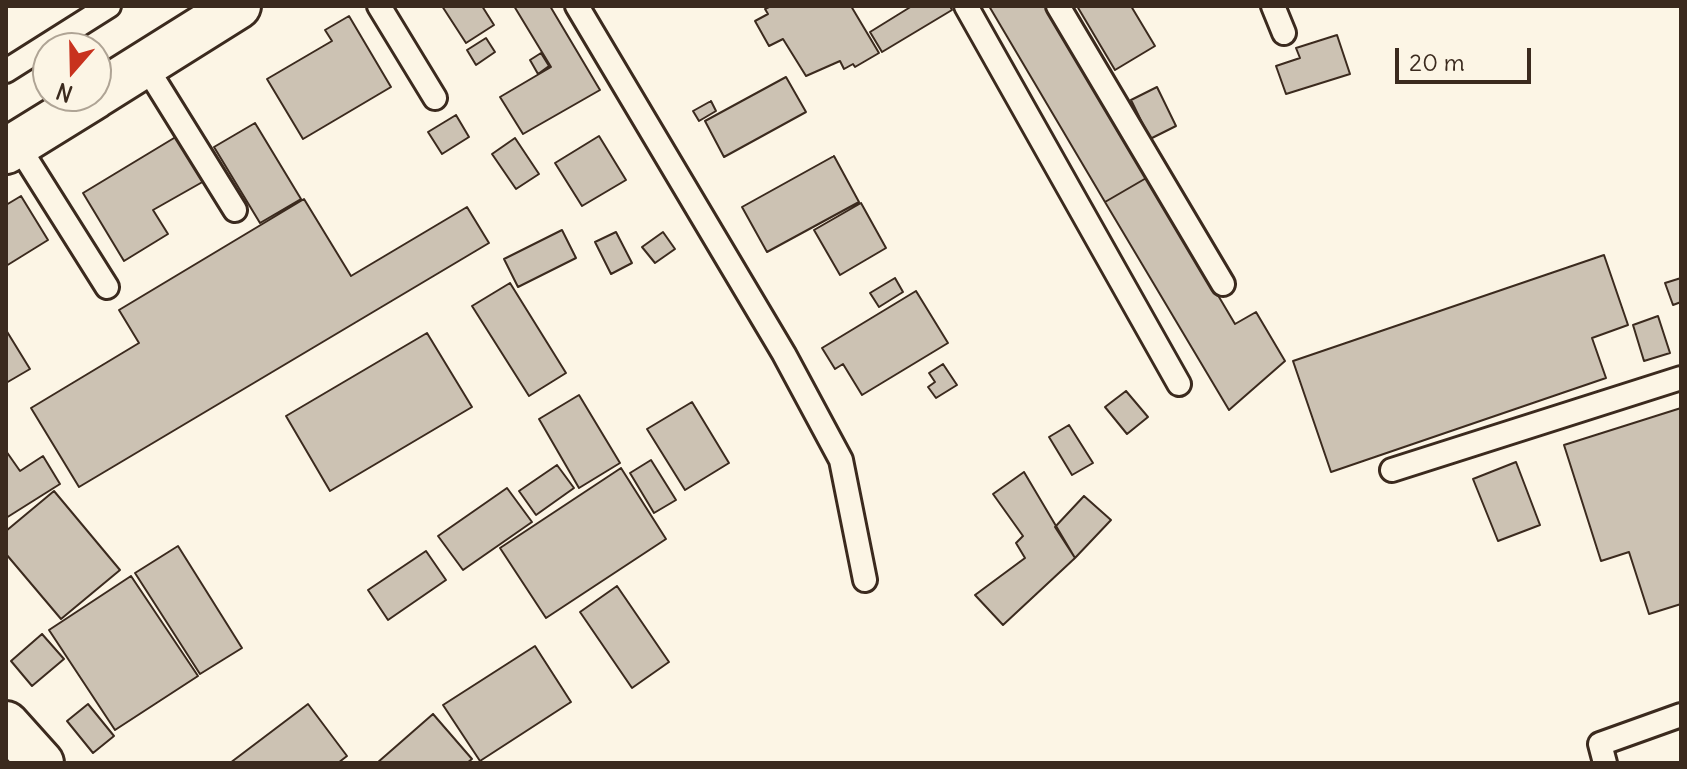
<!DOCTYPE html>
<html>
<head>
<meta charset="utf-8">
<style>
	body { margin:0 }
	#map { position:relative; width:1687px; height:769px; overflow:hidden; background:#fcf5e5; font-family:Delius,sans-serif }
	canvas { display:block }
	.frame { position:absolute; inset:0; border:8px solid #3b2a1e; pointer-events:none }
	.north { position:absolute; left:32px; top:32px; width:80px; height:80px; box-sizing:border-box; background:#fcf5e5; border:2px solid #afa495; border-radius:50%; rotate:200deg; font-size:22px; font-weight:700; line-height:32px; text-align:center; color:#3b2a1e }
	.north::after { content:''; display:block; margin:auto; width:28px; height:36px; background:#c8321e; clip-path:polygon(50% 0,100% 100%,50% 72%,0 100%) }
	.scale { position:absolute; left:1395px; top:48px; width:136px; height:36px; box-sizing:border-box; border:4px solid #3b2a1e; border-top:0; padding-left:10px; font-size:24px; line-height:28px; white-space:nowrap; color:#3b2a1e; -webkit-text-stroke:6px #fcf5e5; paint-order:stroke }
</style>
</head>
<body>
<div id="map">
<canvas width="1687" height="769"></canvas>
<div class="frame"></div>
<div class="north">N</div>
<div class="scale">20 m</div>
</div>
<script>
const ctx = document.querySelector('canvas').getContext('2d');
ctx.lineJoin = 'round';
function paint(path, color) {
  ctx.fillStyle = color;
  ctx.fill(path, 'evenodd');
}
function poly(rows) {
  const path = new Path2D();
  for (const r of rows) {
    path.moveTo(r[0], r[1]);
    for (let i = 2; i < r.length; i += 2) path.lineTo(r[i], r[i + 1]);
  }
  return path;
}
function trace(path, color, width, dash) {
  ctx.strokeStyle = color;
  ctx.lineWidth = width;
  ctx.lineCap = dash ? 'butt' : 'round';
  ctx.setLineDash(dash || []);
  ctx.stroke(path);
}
const building = poly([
	[442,6,482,6,494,25,466,43,442,6],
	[514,6,550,6,600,90,523,134,500,97,551,67,514,6],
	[771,6,851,6,879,53,855,67,853,64,844,69,840,61,806,76,783,39,769,46,755,21,768,14,765,9,771,6],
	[912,6,950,6,952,10,882,52,870,32,912,6],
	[989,6,1046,6,1148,177,1105,202,989,6],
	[1077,6,1131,6,1155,46,1115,70,1077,6],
	[349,16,391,87,303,139,267,79,332,41,325,30,349,16],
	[1337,35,1350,74,1286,94,1276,66,1300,58,1296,48,1337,35],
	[486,38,495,52,476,65,467,50,486,38],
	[541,53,549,66,538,74,530,60,541,53],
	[786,77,806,112,724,157,705,121,786,77],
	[1157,87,1176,126,1150,139,1131,100,1157,87],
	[711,101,716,111,699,121,693,111,711,101],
	[456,115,469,137,442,154,428,132,456,115],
	[255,123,301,199,260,223,214,147,255,123],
	[179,135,206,180,153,210,168,234,124,261,83,193,179,135],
	[599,136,626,180,582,206,555,163,599,136],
	[515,138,539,174,516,189,492,154,515,138],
	[834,156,859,202,767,252,742,207,834,156],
	[1148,177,1235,324,1256,312,1285,361,1229,410,1105,202,1148,177],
	[21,196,48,240,6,266,6,205,21,196],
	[304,199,351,276,467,207,489,243,79,487,31,408,139,343,119,310,304,199],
	[861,203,886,248,840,275,814,230,861,203],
	[562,230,576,258,518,287,504,259,562,230],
	[616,232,632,263,611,274,595,242,616,232],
	[663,232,675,249,655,263,642,247,663,232],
	[1604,255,1628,325,1592,338,1606,378,1331,472,1293,361,1604,255],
	[895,278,903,292,879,307,870,293,895,278],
	[1681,278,1681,302,1673,305,1665,283,1681,278],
	[510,283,566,373,529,396,472,306,510,283],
	[916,291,948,343,862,395,843,364,835,369,822,348,916,291],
	[1658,316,1670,353,1644,361,1633,325,1658,316],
	[6,330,30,369,6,383,6,330],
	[427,333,472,407,330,491,286,416,427,333],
	[943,364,957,385,936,398,928,387,935,382,929,373,943,364],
	[1126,391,1148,417,1127,434,1105,407,1126,391],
	[579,395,620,463,579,488,539,419,579,395],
	[692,402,729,463,685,490,647,429,692,402],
	[1681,408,1681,604,1649,614,1629,552,1601,561,1564,445,1681,408],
	[1069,425,1093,463,1072,475,1049,437,1069,425],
	[6,451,20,471,43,456,60,484,6,518,6,451],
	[651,460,676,500,654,513,630,473,651,460],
	[1516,462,1540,525,1498,541,1473,479,1516,462],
	[557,465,574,488,536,515,519,491,557,465],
	[621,468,666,539,546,618,500,548,621,468],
	[1024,472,1075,558,1003,625,975,595,1025,558,1016,543,1023,536,993,494,1024,472],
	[507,488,532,522,463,570,438,536,507,488],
	[54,491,120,570,61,619,6,554,6,531,54,491],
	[1084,496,1111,520,1075,558,1055,527,1084,496],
	[178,546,242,648,200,674,135,573,178,546],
	[426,551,446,580,388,620,368,590,426,551],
	[131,576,198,676,115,730,49,630,131,576],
	[617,586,669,662,632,688,580,612,617,586],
	[42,634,64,659,32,686,11,661,42,634],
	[535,646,571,702,480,761,443,705,535,646],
	[88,704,114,736,93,753,67,721,88,704],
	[308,704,347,756,338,763,230,763,308,704],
	[433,714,472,759,467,763,377,763,433,714]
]);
const lane = poly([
	[379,6,435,98],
	[577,6,784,354,841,460,865,580],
	[966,6,1179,384],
	[1058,6,1223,284],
	[1273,6,1284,33],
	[145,65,235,210],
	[6,71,109,6],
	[17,144,107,287],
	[1392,470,1681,378],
	[1605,763,1600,744,1681,715]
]);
const secondary = poly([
	[96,95,238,6],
	[6,151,95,96]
]);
const primary = poly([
	[6,724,41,763]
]);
paint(building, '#ccc2b3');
trace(building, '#3b2a1e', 2);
trace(lane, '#3b2a1e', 28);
trace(secondary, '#3b2a1e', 50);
trace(primary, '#3b2a1e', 50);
trace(lane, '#fcf5e5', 22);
trace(secondary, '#fcf5e5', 44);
trace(primary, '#fcf5e5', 44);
</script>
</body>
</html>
